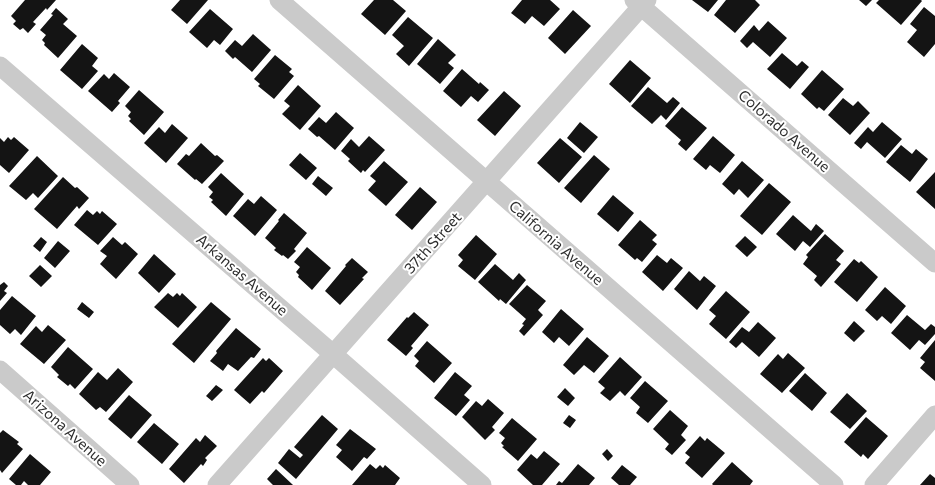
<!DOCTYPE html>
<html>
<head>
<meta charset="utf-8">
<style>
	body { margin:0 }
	canvas { display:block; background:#fff }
</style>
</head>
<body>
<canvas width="935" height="485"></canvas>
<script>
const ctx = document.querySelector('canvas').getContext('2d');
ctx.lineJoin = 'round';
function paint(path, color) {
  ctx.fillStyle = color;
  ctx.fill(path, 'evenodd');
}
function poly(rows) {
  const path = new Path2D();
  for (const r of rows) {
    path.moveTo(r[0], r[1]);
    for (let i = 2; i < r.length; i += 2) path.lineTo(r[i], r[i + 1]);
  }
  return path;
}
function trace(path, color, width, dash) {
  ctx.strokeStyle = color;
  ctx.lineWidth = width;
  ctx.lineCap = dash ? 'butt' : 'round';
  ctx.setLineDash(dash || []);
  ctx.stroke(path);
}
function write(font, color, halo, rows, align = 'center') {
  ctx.font = font + ' Commissioner,sans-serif';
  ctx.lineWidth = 4;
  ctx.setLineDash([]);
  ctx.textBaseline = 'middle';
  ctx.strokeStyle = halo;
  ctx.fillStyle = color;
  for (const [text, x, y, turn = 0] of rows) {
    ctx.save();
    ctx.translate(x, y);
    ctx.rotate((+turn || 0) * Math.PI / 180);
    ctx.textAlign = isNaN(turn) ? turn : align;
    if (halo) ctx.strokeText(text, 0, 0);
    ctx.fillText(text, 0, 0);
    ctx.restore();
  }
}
const building = poly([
	[25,0,56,0,47,10,46,8,33,22,36,24,28,33,23,28,20,30,13,24,16,21,11,16],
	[180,0,208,0,187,24,171,10],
	[374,0,393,0,406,11,385,35,361,14],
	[522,0,550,0,560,9,544,26,532,16,525,24,511,13],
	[692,0,718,0,708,12],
	[726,0,755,0,760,5,735,33,714,15],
	[859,0,872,0,866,6],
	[879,0,921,0,922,1,901,25,876,3],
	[924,7,935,16,935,44,924,57,907,42,917,30,910,24],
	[56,8,68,19,63,24,77,36,58,58,44,45,45,43,42,40,46,35,40,30,53,15,51,14],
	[210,9,233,29,220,45,214,40,207,48,189,32],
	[573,10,591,26,565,54,548,38],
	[408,17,433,38,409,66,396,54,404,46,392,35],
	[768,21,787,38,770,57,753,42,747,48,740,41,754,25,759,31],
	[253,34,271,50,252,72,235,57,233,59,225,51,235,40,242,46],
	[438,39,456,55,448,63,454,68,440,84,417,64],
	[82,44,98,58,92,66,98,71,82,89,60,70],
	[782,53,797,66,802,61,809,67,790,89,767,69],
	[275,55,292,69,289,72,294,76,274,99,258,86,260,84,254,79],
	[630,60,651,78,630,103,609,84],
	[462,69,479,84,480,82,489,90,478,102,471,96,461,107,443,91],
	[822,70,844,89,824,111,819,107,817,109,801,94],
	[114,73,130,87,118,101,120,103,112,112,88,91,104,74,109,79],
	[298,85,321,106,300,130,282,114,290,106,284,101],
	[648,87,667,103,673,97,680,103,666,120,661,115,652,124,631,106],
	[139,90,164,112,144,135,129,121,131,119,128,116,131,112,125,106],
	[504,91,521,106,495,136,477,120],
	[843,98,853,106,858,101,870,113,850,135,828,115],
	[682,107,707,128,686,151,678,144,681,140,665,126],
	[336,112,354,128,335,150,319,136,317,137,308,129,319,117,326,123],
	[580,122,598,137,584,153,567,138],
	[882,122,902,139,885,158,867,142,861,149,854,143,868,127,873,132],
	[172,124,188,138,166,163,144,143,159,127,165,133],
	[369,136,385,150,365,172,363,170,361,173,348,161,350,159,341,151,351,139,359,147],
	[713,136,735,155,720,173,710,165,706,170,693,159],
	[8,137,11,140,14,137,29,150,9,173,0,165,0,138,4,142],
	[560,138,582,157,559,183,537,163],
	[201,143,215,156,217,155,224,161,202,184,196,179,195,180,177,164,186,154,189,156],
	[901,145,912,154,916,149,928,159,910,182,886,162],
	[300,153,317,168,306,180,289,165],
	[594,155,610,169,581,203,564,188],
	[37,156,58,176,38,198,33,193,26,200,9,186],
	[384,161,408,182,386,206,368,190,376,181,370,176],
	[742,161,764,180,748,198,739,189,734,195,722,184],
	[935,172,935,209,916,192],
	[221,173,244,194,226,216,211,202,213,200,209,197,213,192,208,187],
	[318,176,333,188,326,196,312,184],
	[63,177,75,188,77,187,89,198,79,209,77,206,57,229,34,209],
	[769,183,791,202,762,235,740,216],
	[420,187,437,202,412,230,395,215],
	[613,195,634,213,618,232,597,214],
	[261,196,277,210,255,236,233,216,248,199,254,204],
	[87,210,93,215,97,211,100,214,102,211,117,224,98,245,74,225],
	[284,213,307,233,294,249,296,251,288,259,283,255,282,256,274,250,276,248,265,238,279,221,278,220],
	[793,215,811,231,816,224,824,231,810,247,803,241,795,251,776,234],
	[640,220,657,235,652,240,657,244,642,262,637,258,635,260,618,245],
	[825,234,844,251,836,260,841,264,821,287,814,280,817,276,803,264,808,257,806,255],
	[476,235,497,254,475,280,458,266,463,260,458,255],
	[745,236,757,247,747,257,735,246],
	[41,237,47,242,40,252,33,246],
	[113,237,122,245,125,242,138,254,116,279,100,264,107,256,100,251],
	[58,241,70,251,55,268,44,258],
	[307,247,331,268,312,290,298,277,299,275,296,272,300,267,294,262],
	[154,254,176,274,159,293,138,273],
	[657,255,667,263,671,258,683,268,663,291,642,272],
	[352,258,368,272,362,278,364,279,340,305,325,291,346,266,345,265],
	[854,259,859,263,861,261,878,277,857,302,834,282],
	[495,264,513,280,519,273,526,280,506,304,500,299,499,301,478,282],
	[40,265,52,276,41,287,29,276],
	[689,271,700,281,704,276,716,286,697,310,674,289],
	[4,282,8,286,4,291,7,293,0,301,0,285],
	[527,285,546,301,538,310,543,315,524,336,519,331,524,325,522,324,526,319,509,304],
	[885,287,906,306,891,324,882,316,877,321,865,310],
	[726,291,750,312,726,339,709,324,716,316,709,310],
	[168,293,173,297,177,293,180,296,182,293,197,307,178,328,154,307],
	[12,296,36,316,21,335,15,329,10,334,0,325,0,310],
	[82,302,94,312,89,318,77,309],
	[211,302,231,319,194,363,172,344],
	[561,309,584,329,569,346,559,337,554,343,542,332],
	[414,312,429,325,411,346,413,348,406,356,387,340,407,317,408,318],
	[907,315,925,330,931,324,935,327,935,334,925,345,919,340,910,350,891,333],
	[854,321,865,331,854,342,844,333],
	[758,322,776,338,759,357,742,342,736,348,729,342,742,327,749,332],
	[48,325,66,340,44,364,20,344,36,326,42,332],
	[236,328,261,349,254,358,251,357,238,371,228,364,223,371,210,361,217,353,216,351],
	[587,337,609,356,594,373,584,365,574,375,563,365],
	[935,340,935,381,920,368,925,362,920,358],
	[427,341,452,363,434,383,415,366,419,361,414,356],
	[68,347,93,369,75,389,70,384,68,386,57,377,59,375,51,367],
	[788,353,805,368,782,393,760,374,778,354,783,359],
	[620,357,642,377,625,396,620,391,610,401,600,393,605,388,598,382],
	[263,358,266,361,269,358,283,371,264,393,262,391,250,404,234,390],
	[118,368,133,382,106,412,100,407,96,410,79,394,98,372,107,380],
	[455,372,472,386,464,395,470,400,456,416,434,398],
	[805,373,827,393,812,411,789,391],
	[645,381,668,401,648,423,636,413,640,407,630,398],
	[216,385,223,390,212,401,206,396],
	[565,388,575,398,568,406,557,397],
	[847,393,867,411,850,429,830,412],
	[129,395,152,415,131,439,108,419],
	[488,399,504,413,492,427,495,430,485,440,462,417,476,401,482,406],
	[670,410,688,426,681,435,686,440,672,455,665,449,669,444,653,429],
	[322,415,338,429,296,479,278,463,289,449,300,458,303,455,294,447],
	[569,415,576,420,570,428,563,423],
	[866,417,888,436,868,459,863,454,861,457,844,442],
	[512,418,537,439,518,461,502,447,504,446,501,443,505,438,499,433],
	[154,423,179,444,162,464,137,442],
	[350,429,376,449,367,459,364,457,352,471,336,457,342,450,336,445],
	[3,430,19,442,17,444,23,449,2,473,0,470,0,433],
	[205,435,217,446,205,458,207,460,203,466,201,464,184,483,169,469,196,438,200,442],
	[700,436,705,441,707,438,725,453,702,478,685,463,690,457,685,453],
	[607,449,613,456,608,461,602,454],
	[544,451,560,464,542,485,533,485,517,470,531,454,537,459],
	[30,454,51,472,40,485,28,485,24,481,21,485,16,485,9,479],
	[732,462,753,481,750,485,713,485,712,484],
	[370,464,376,469,380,465,383,468,385,465,400,478,395,485,352,485],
	[578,464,595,478,589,485,556,485,559,481,562,483],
	[622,465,637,477,630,485,619,485,611,478],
	[276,469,293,485,273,485,267,479],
	[930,474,935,478,935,485,920,485]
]);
const minor = poly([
	[279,0,834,485],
	[634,0,935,263],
	[0,66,333,354,482,485],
	[0,370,130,485],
	[217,485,647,0],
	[874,485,935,415]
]);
const streetNames = [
	["Colorado Avenue",784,131,41],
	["37th Street",433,243,-48],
	["California Avenue",556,243,41],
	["Arkansas Avenue",242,275,41],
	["Arizona Avenue",65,428,42]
];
paint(building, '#141414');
trace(minor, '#cacaca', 19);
write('15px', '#2d2d2d', '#fff', streetNames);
</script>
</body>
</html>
